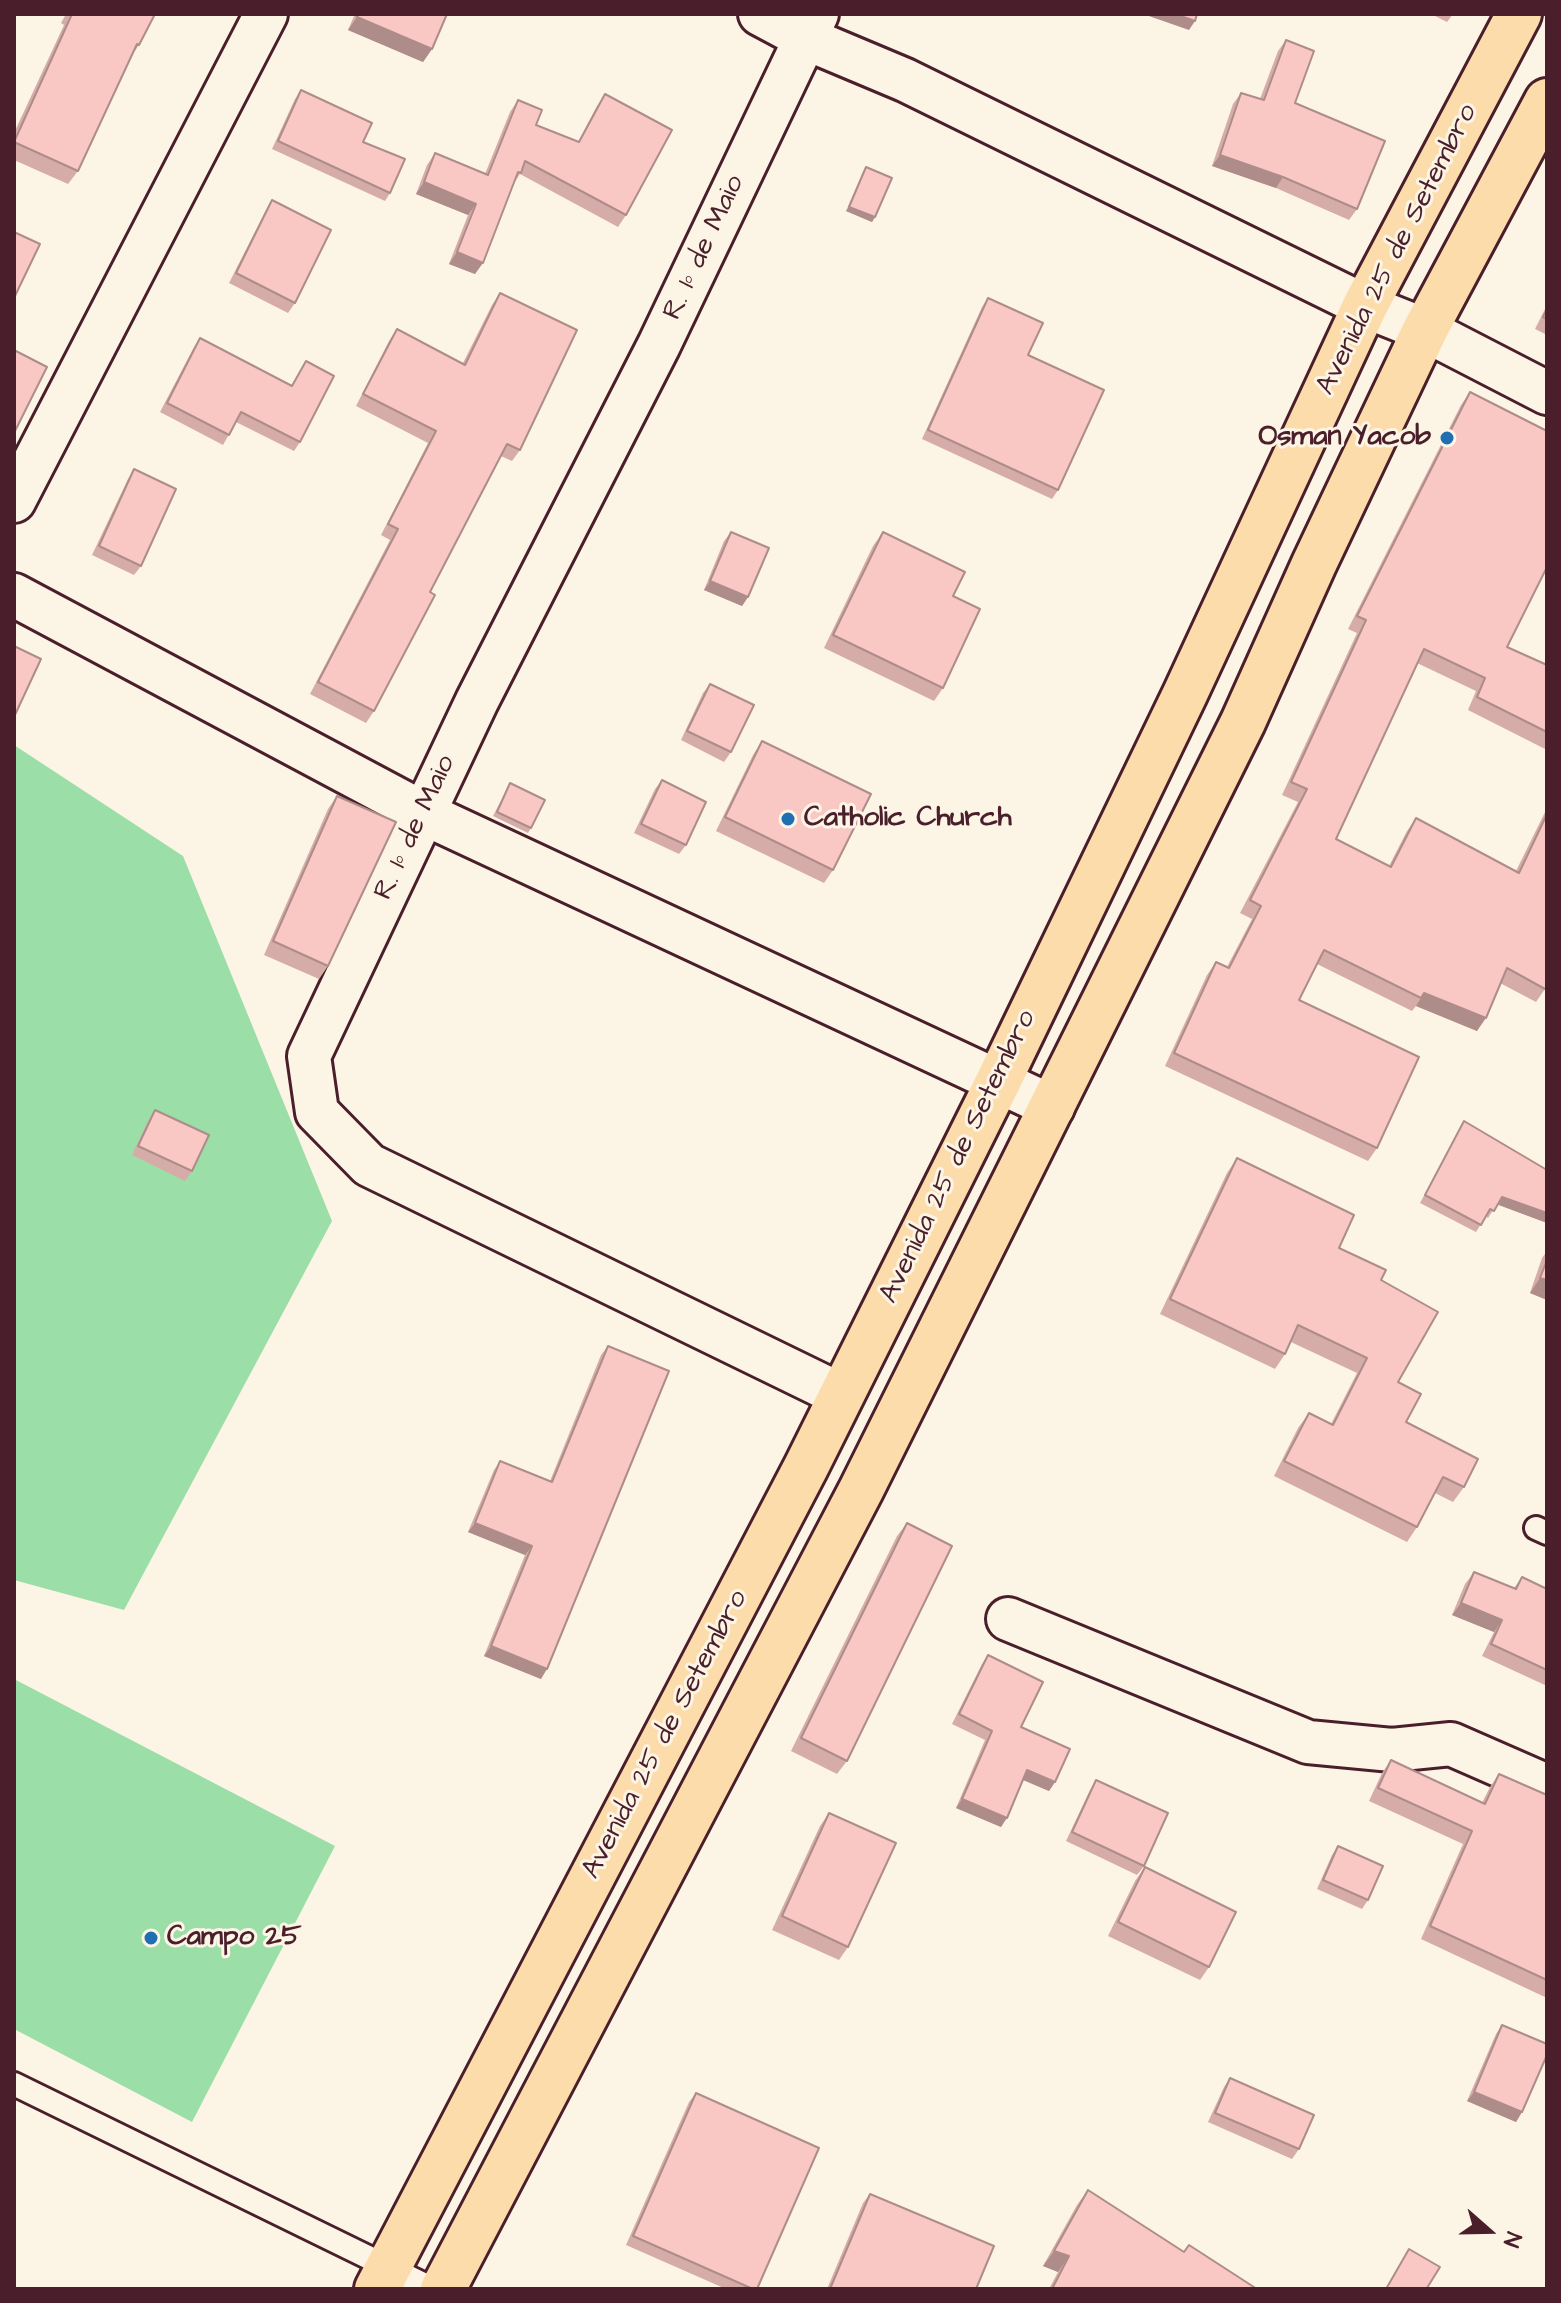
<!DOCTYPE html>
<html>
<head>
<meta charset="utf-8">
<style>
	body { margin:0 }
	#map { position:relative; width:1561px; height:2303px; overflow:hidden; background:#fcf5e5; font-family:"Architects Daughter",sans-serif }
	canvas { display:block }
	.frame { position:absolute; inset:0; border:16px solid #4a1f2b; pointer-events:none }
	.north { position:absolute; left:1449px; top:2191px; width:80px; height:80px; -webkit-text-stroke:6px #fcf5e5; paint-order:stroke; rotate:110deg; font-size:22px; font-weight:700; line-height:32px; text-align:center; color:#4a1f2b }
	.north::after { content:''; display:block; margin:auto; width:28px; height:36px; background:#4a1f2b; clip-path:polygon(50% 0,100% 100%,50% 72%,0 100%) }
</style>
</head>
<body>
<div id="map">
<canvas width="1561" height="2303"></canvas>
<div class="frame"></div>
<div class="north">N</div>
</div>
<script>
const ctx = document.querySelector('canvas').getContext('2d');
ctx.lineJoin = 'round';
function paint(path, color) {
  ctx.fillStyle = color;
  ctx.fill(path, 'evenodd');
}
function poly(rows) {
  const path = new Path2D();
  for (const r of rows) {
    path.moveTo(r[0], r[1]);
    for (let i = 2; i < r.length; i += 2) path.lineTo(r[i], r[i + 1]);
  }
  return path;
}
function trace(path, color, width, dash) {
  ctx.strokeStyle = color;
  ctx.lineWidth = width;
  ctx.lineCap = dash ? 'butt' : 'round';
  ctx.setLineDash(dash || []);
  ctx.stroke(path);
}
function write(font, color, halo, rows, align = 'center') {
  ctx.font = font + ' "Architects Daughter",sans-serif';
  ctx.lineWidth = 6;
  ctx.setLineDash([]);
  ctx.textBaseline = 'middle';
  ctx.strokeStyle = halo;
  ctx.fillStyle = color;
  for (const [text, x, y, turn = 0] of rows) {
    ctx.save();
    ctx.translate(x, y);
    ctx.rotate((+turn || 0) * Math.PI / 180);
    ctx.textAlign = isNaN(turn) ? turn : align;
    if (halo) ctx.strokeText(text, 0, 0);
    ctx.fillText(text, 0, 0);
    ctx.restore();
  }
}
const green = poly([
	[14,745,183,856,332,1221,124,1610,14,1580],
	[14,1679,335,1846,192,2122,14,2029]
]);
const service = poly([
	[1536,1528,1547,1533],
	[14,2084,433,2289]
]);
const minor = poly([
	[760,14,805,38,905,80,1365,306,1425,330,1547,393],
	[817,14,659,345,477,701,309,1056,317,1112,369,1165,841,1395],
	[14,501,266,14],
	[14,595,423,813,1053,1107],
	[1008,1619,1308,1742,1392,1750,1451,1744,1547,1786]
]);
const trunk = poly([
	[377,2289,806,1467,998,1082,1185,694,1365,306,1519,14],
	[443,2289,861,1490,1243,722,1314,564,1425,330,1547,101]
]);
const wall = poly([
	[66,14,155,14,139,45,130,58,78,171,68,184,14,160,14,133,64,25,61,23],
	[355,14,447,14,432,49,423,62,348,30],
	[1431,14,1453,14,1447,22],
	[1286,40,1295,103,1357,209,1349,220,1276,188,1212,166,1233,104,1241,93,1260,99,1278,51],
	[301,90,363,142,390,193,385,201,272,149,295,99],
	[605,94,626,215,618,227,520,174,514,183,475,274,449,264,468,215,416,194,427,165,435,153,485,174,510,112,518,100,536,125,578,142,597,106],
	[866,167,875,217,872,222,846,211,863,172],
	[272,200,295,303,288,313,229,283,266,210],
	[500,293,520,450,512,461,501,456,430,592,374,711,366,723,310,694,390,540,381,535,428,443,356,406,389,341,397,329,463,363,492,305],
	[988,298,1028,355,1058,490,1052,499,922,439,982,307],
	[1547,305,1547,335,1535,329],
	[200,338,291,386,306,361,300,442,294,451,236,422,223,445,160,412,194,347],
	[1470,392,1507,647,1547,665,1547,750,1468,710,1476,691,1417,663,1336,839,1389,866,1407,831,1416,818,1516,871,1547,808,1547,986,1536,1002,1500,983,1477,1031,1416,1006,1412,1011,1317,964,1299,1000,1377,1148,1368,1161,1165,1066,1207,975,1216,962,1227,967,1252,919,1240,913,1298,802,1282,795,1357,633,1348,629,1461,405],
	[134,469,141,566,134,575,92,555,128,479],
	[731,532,748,597,742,606,704,590,724,541],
	[883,532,953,596,943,688,934,701,824,648,873,546],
	[710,684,731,752,724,762,681,740,703,693],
	[762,741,833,870,824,883,716,831,753,755],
	[662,780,686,845,679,854,634,833,655,789],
	[510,783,531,828,528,833,493,816],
	[337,796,328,966,319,979,264,955,328,809],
	[155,1110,192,1171,185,1181,132,1155,149,1119],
	[1464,1121,1547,1170,1547,1223,1497,1204,1488,1218,1486,1216,1476,1232,1420,1203],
	[1237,1158,1339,1248,1381,1280,1406,1422,1464,1487,1453,1502,1435,1493,1417,1527,1407,1542,1274,1476,1298,1428,1309,1413,1331,1424,1357,1373,1291,1342,1285,1354,1275,1369,1160,1314,1227,1173],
	[1547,1251,1547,1300,1530,1293,1542,1258],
	[608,1346,541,1679,484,1656,525,1555,468,1532,494,1470,500,1461,550,1481,601,1355],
	[907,1523,847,1761,837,1774,791,1751,897,1536],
	[1474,1572,1514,1588,1522,1577,1547,1589,1547,1686,1482,1656,1494,1632,1452,1615,1465,1584],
	[988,1655,1021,1727,1055,1782,1049,1791,1023,1780,1001,1827,956,1808,985,1740,952,1724,982,1664],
	[1391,1760,1482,1803,1490,1787,1499,1774,1547,1795,1547,1998,1421,1939,1463,1844,1369,1801,1382,1773],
	[1096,1780,1144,1866,1137,1875,1066,1841,1090,1790],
	[829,1813,848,1947,839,1960,772,1930,820,1826],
	[1338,1846,1368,1900,1362,1909,1317,1889,1332,1855],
	[1145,1867,1209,1967,1200,1980,1108,1936,1135,1881],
	[1502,2025,1522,2112,1516,2122,1467,2101,1496,2034],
	[1230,2078,1299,2149,1292,2159,1208,2122,1224,2087],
	[696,2093,757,2289,726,2289,626,2245,689,2102],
	[1088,2190,1184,2252,1257,2289,1049,2289,1058,2272,1043,2266,1077,2205],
	[870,2194,976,2289,827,2289,863,2203]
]);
const shadedWall = poly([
	[1143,14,1175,14,1195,21,1189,30],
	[357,17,432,49,423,62,348,30],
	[1220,155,1283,177,1276,188,1212,166],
	[424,182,476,204,468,215,416,194],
	[849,207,875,217,872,222,846,211],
	[457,252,483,263,475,274,449,264],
	[710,581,748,597,742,606,704,590],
	[1424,993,1486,1018,1477,1031,1416,1006],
	[1502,1197,1547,1213,1547,1223,1496,1204],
	[1540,1278,1547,1280,1547,1300,1530,1293],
	[475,1523,532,1546,525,1555,468,1532],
	[1461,1603,1502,1620,1494,1632,1452,1615],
	[491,1646,547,1669,541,1679,484,1656],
	[1027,1770,1055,1782,1049,1791,1021,1779],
	[962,1799,1007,1818,1001,1827,956,1808],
	[1474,2092,1522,2112,1516,2122,1467,2101],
	[1054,2251,1069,2256,1058,2272,1043,2266]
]);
const building = poly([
	[72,14,155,14,139,45,137,44,78,171,14,142,72,14],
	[358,14,447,14,432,49,357,17,358,14],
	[1175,14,1197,14,1195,21,1175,14],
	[1286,40,1314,51,1295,103,1385,141,1357,209,1283,177,1220,155,1241,93,1264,100,1286,40],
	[301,90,372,123,363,142,405,159,390,193,278,141,301,90],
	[605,94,672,130,626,215,525,161,521,173,518,172,483,263,457,252,476,204,424,182,435,153,488,175,518,100,542,110,536,125,579,142,605,94],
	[866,167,892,178,875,217,849,207,866,167],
	[272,200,331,230,295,303,236,273,272,200],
	[14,232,40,244,14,298,14,232],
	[500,293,577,330,520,450,507,444,430,592,435,595,374,711,318,682,398,529,388,524,436,431,363,394,397,329,465,365,500,293],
	[988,298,1043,323,1028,355,1104,390,1058,490,928,430,988,298],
	[1547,309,1547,319,1543,317,1547,309],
	[200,338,292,386,306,361,334,376,300,442,241,412,229,435,167,403,200,338],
	[14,350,47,367,14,433,14,350],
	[1470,392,1547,431,1547,567,1507,647,1547,665,1547,732,1477,697,1485,678,1424,649,1336,839,1391,867,1416,818,1519,873,1547,814,1547,986,1545,989,1507,968,1486,1018,1424,993,1421,998,1324,950,1299,1000,1419,1057,1377,1148,1174,1053,1216,962,1229,968,1261,906,1250,900,1307,789,1291,782,1366,620,1357,616,1470,392],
	[134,469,176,489,141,566,99,546,134,469],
	[731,532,769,548,748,597,710,581,731,532],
	[883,532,965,572,953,596,980,609,943,688,833,635,883,532],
	[14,646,41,659,14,717,14,646],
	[710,684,754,705,731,752,687,731,710,684],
	[762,741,871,794,833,870,725,817,762,741],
	[662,780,706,802,686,845,641,824,662,780],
	[510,783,545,800,531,828,497,812,510,783],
	[337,796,396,822,328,966,273,941,337,796],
	[155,1110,209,1135,192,1171,138,1146,155,1110],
	[1464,1121,1547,1170,1547,1213,1502,1197,1494,1211,1490,1209,1481,1225,1425,1195,1464,1121],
	[1237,1158,1354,1215,1339,1248,1386,1270,1381,1280,1438,1312,1398,1382,1421,1394,1406,1422,1478,1459,1464,1487,1443,1477,1417,1527,1284,1461,1309,1413,1333,1425,1367,1358,1298,1325,1285,1354,1170,1299,1237,1158],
	[1547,1260,1547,1280,1540,1278,1547,1260],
	[608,1346,669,1371,547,1669,491,1646,532,1546,475,1523,500,1461,552,1482,608,1346],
	[907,1523,952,1546,847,1761,801,1738,907,1523],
	[1474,1572,1516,1589,1522,1577,1547,1589,1547,1670,1491,1644,1502,1620,1461,1603,1474,1572],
	[988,1655,1043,1682,1021,1727,1070,1749,1055,1782,1027,1770,1007,1818,962,1799,992,1731,959,1714,988,1655],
	[1391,1760,1485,1804,1499,1774,1547,1795,1547,1980,1430,1926,1472,1831,1378,1788,1391,1760],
	[1096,1780,1168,1813,1144,1866,1072,1832,1096,1780],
	[829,1813,896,1843,848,1947,782,1916,829,1813],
	[1338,1846,1383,1866,1368,1900,1323,1880,1338,1846],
	[1145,1867,1236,1912,1209,1967,1118,1922,1145,1867],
	[1502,2025,1547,2044,1547,2055,1522,2112,1474,2092,1502,2025],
	[1230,2078,1314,2115,1299,2149,1215,2113,1230,2078],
	[696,2093,819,2148,757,2289,753,2289,633,2236,696,2093],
	[1088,2190,1184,2252,1189,2245,1257,2289,1052,2289,1069,2256,1054,2251,1088,2190],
	[870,2194,994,2246,976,2289,830,2289,870,2194],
	[1409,2249,1440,2267,1427,2288,1429,2289,1386,2289,1409,2249]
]);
const markers = [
	[1447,438,8,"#1f6fb2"],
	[788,819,8,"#1f6fb2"],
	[151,1938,8,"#1f6fb2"]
];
const streetNames = [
	["R. 1º de Maio",705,248,-65],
	["Avenida 25 de Setembro",1398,250,-63],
	["R. 1º de Maio",416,828,-65],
	["Avenida 25 de Setembro",959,1157,-64],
	["Avenida 25 de Setembro",666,1735,-62]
];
const poiNames = [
	["Osman Yacob",1431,438,"right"],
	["Catholic Church",804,819],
	["Campo 25",167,1938]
];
paint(green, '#9cdea8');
trace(service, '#4a1f2b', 28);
trace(minor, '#4a1f2b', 48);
trace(trunk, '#4a1f2b', 50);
trace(service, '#fcf5e5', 22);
trace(minor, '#fcf5e5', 42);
trace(trunk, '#fddcac', 44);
paint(wall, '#d6aca9');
paint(shadedWall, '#ae8c8a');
paint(building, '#f9c8c5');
trace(building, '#ae8c8a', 2);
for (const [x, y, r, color] of markers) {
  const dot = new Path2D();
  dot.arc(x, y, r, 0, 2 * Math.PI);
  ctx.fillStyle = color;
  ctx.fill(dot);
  trace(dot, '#fcf5e5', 3);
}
write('28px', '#4a1f2b', '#fcf5e5', streetNames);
write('bold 28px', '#4a1f2b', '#fcf5e5', poiNames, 'left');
</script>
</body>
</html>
